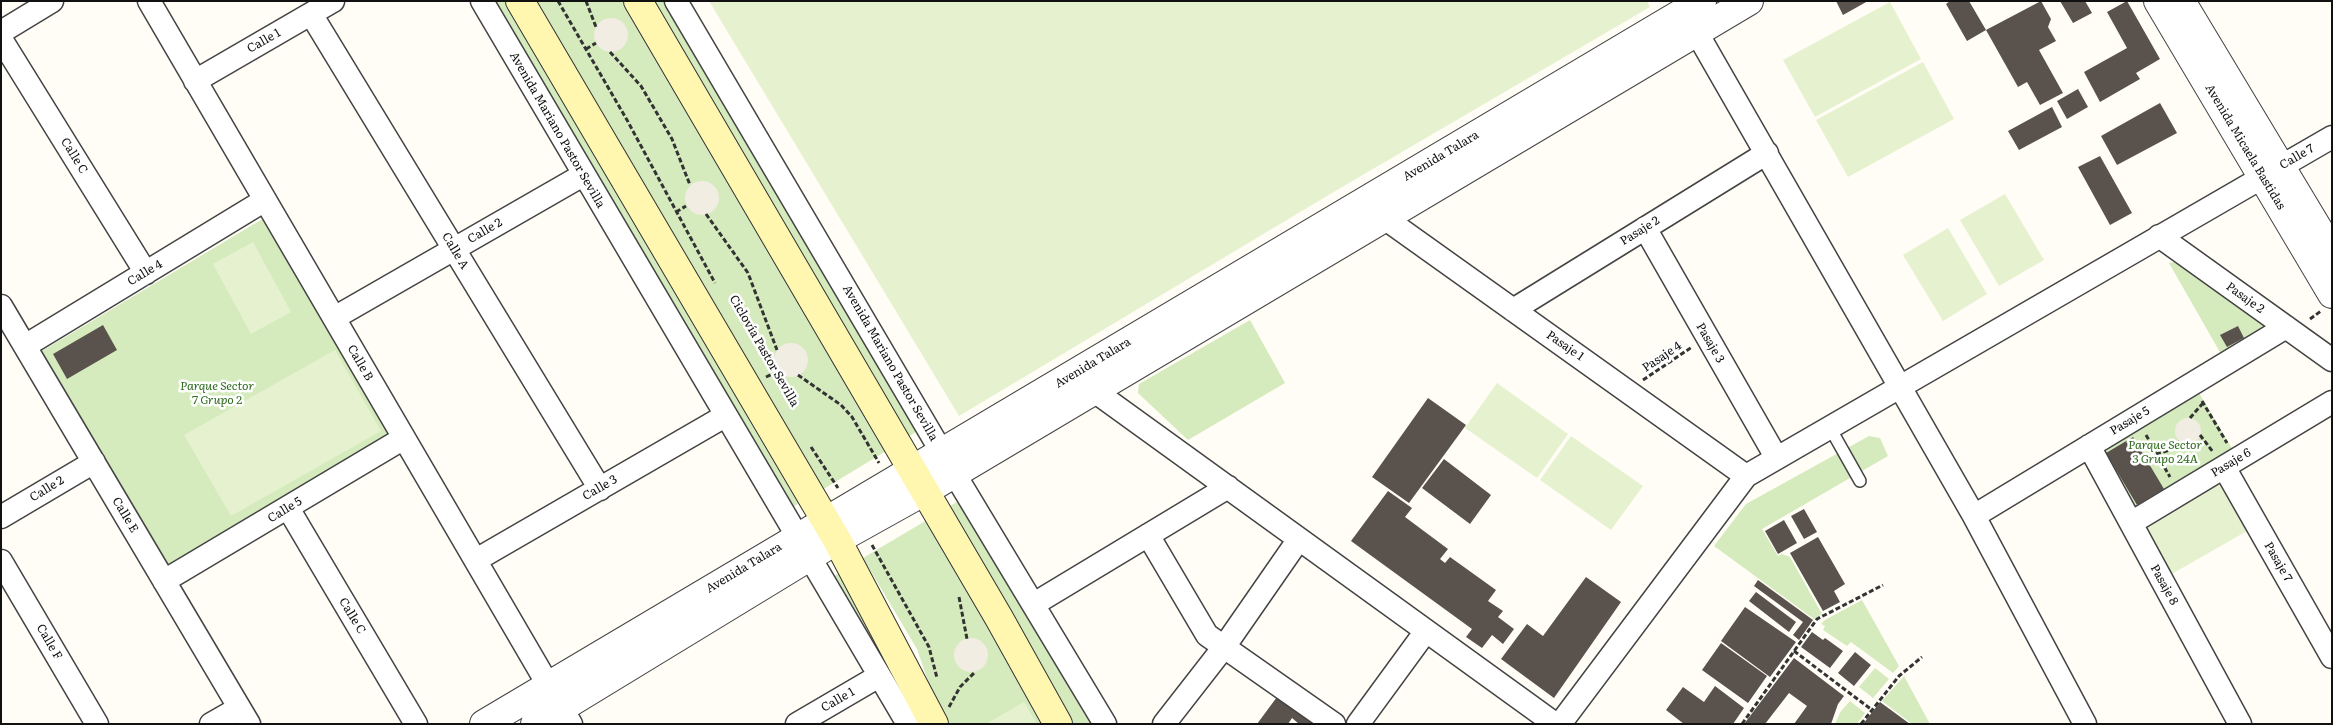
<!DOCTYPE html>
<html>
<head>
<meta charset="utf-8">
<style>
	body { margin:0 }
	#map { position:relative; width:2333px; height:725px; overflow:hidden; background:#fffdf5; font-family:Literata,serif }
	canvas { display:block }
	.frame { position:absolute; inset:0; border:2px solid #111; pointer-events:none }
</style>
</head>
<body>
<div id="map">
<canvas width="2333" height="725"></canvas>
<div class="frame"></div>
</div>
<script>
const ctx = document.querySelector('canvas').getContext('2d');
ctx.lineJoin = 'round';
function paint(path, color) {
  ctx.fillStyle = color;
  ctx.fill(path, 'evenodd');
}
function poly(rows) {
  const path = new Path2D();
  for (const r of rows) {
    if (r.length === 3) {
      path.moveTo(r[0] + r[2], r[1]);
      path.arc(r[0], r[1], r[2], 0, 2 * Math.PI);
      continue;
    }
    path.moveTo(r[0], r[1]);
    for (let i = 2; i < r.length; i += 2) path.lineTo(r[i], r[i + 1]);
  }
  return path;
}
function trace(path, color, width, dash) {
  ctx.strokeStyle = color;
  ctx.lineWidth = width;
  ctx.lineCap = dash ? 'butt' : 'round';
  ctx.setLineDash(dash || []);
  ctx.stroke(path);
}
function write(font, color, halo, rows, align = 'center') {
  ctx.font = font + ' Literata,serif';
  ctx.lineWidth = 5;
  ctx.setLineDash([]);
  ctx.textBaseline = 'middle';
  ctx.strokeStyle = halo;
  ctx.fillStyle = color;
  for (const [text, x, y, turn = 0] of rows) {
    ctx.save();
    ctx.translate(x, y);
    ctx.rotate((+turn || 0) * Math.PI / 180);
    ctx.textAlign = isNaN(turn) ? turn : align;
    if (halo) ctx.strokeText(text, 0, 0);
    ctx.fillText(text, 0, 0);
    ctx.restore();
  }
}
const green = poly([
	[491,1,508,1,803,500,789,510],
	[534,1,622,1,886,451,822,490],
	[646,1,667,1,922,428,903,440],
	[264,218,395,436,169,567,42,351],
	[2174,262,2178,264,2264,326,2221,354,2169,263],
	[1250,320,1285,383,1188,440,1138,393,1139,384],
	[2196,388,2236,455,2134,516,2094,449],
	[1869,436,1880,438,1888,456,1762,529,1778,556,1782,554,1790,557,1822,614,1814,619,1714,546,1746,504],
	[963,499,1094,724,1068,724,946,508],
	[927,520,1044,724,946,724,937,707,917,649,863,558],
	[844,569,922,724,832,578],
	[1862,600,1899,666,1893,673,1851,642,1847,646,1823,630,1825,626,1821,624,1825,620],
	[1875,668,1889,679,1873,698,1859,687],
	[1904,676,1930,724,1912,724,1882,701],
	[1850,701,1865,713,1857,724,1835,724,1841,711]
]);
const pitch = poly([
	[709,1,1647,1,1650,7,1337,190,959,416],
	[1890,2,1921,59,1815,117,1783,60],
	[1923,62,1954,119,1848,177,1816,120],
	[2005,194,2044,260,1999,286,1960,220],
	[1948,228,1987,294,1943,321,1903,255],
	[253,242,291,312,251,334,213,264],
	[335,350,381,431,231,516,184,435],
	[1497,383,1568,434,1537,478,1465,428],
	[1571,436,1643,486,1611,530,1540,480],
	[2220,484,2247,531,2170,575,2143,528],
	[1024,702,1037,724,986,724]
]);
const plaza = poly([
	[611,35,17],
	[702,198,17],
	[791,360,17],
	[2188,431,13],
	[971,655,17]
]);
const building = poly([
	[1836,1,1868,1,1843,15],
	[1950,1,1969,1,1986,30,2041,1,2051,19,2048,27,2056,41,2039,50,2063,93,2040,105,2027,82,2018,87,1986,30,1967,41,1946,4],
	[2060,1,2085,1,2092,13,2073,23],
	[2127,1,2160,59,2136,73,2140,79,2100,102,2084,72,2127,48,2107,12],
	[2078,89,2088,107,2067,119,2057,101],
	[2160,103,2177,133,2117,165,2101,136],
	[2052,107,2062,127,2019,150,2008,131],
	[2100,156,2132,213,2110,225,2078,167],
	[103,325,117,350,67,379,53,354],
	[2238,326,2244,338,2227,347,2220,335],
	[1428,398,1466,425,1409,503,1372,477],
	[2133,437,2164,489,2137,505,2106,453],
	[1444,459,1491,495,1470,524,1422,488],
	[1388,491,1412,508,1405,517,1448,549,1440,559,1445,563,1450,557,1496,590,1488,601,1503,611,1498,617,1514,629,1503,644,1492,635,1482,648,1466,637,1472,629,1351,541],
	[1804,509,1817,532,1804,539,1791,516],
	[1784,520,1797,543,1778,554,1765,531],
	[1818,537,1845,584,1834,591,1840,602,1823,611,1790,553],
	[1586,577,1621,602,1554,698,1501,659,1527,624,1543,636],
	[1758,580,1813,620,1799,640,1793,635,1803,622,1754,586],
	[1756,592,1796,622,1789,632,1749,601],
	[1745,607,1796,642,1770,677,1721,641],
	[1812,632,1823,640,1825,638,1843,651,1830,668,1801,647],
	[1721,643,1767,676,1748,703,1702,670],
	[1855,652,1871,665,1854,686,1838,673],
	[1794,658,1844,696,1838,704,1831,724,1794,724,1807,706,1789,693,1765,724,1744,724],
	[1715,686,1744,708,1733,724,1684,724,1666,710,1683,687,1704,702],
	[1277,697,1314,724,1299,724,1292,718,1288,724,1257,724],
	[1880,702,1910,724,1863,724]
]);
const path = poly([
	[558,1,627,120,715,283],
	[586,1,596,27],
	[586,49,596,43],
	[610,52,641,86,672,139,690,185],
	[676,212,686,206],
	[706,214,748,273,777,350],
	[2310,319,2321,311],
	[798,375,841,405,852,417,879,463],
	[766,377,779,371],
	[1643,380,1692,347],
	[2202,401,2227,443],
	[2190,418,2203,403],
	[2146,435,2170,477],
	[2200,435,2213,452],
	[811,447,838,488],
	[2156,454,2170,450,2180,441],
	[872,545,929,647,937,678],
	[959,597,967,639],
	[1794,651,1872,710],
	[949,707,960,687,975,672],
	[1742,724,1817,619,1883,585],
	[1861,724,1899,676,1922,657]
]);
const service = poly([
	[1829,426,1860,481]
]);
const minor = poly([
	[149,1,571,724],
	[482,1,908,724],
	[676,1,954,473,1105,724],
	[311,14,600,489],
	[1,32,52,1],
	[1697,33,1974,516,2085,724],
	[1,39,146,273],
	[195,81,333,1],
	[1383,217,1746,476],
	[1645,228,1776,457],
	[2159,236,2332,360],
	[1,306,249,724],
	[1513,310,1767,153],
	[334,318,583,175],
	[25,346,265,200],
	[1093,390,1555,724],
	[2089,446,2240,724],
	[2224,467,2332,657],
	[288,508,416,724],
	[1974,516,2286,327],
	[1,517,94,462],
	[2131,523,2332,402],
	[1148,535,1207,635,1334,724],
	[476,560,725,416],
	[1,561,97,724],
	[164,581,404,438],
	[1034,604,1228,487],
	[211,724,239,708],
	[797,724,879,676],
	[1164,724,1224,647,1299,539],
	[1358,724,1426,631],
	[1560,724,1746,476,2332,137]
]);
const tertiary = poly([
	[2158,1,2332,294],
	[2181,1,2332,252],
	[484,724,1702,1],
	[535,724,837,540,925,491,1749,1]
]);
const secondary = poly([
	[520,1,837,540,934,724],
	[638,1,999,618,1058,724]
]);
const streetNames = [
	["Calle 1",264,41,-30],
	["Avenida Mariano Pastor Sevilla",557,130,60],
	["Avenida Micaela Bastidas",2245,147,59],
	["Calle C",74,156,58],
	["Avenida Talara",1441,156,-31],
	["Calle 7",2297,157,-30],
	["Calle 2",485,231,-30],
	["Pasaje 2",1640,231,-32],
	["Calle A",455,251,59],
	["Calle 4",145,273,-31],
	["Pasaje 2",2245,298,36],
	["Pasaje 3",1710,343,60],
	["Pasaje 1",1565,346,35],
	["Ciclovía Pastor Sevilla",764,351,60],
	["Pasaje 4",1662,357,-34],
	["Calle B",360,363,60],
	["Avenida Mariano Pastor Sevilla",890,363,60],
	["Avenida Talara",1093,363,-31],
	["Pasaje 5",2130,421,-31],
	["Pasaje 6",2231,463,-31],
	["Calle 3",600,488,-30],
	["Calle 2",47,489,-31],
	["Calle 5",285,510,-31],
	["Calle E",125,515,59],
	["Pasaje 7",2278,562,60],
	["Avenida Talara",744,568,-31],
	["Pasaje 8",2164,585,61],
	["Calle C",352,616,59],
	["Calle F",49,642,60],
	["Calle 1",838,700,-30]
];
const parkNames = [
	["Parque Sector",217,386],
	["7 Grupo 2",217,400],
	["Parque Sector",2165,445],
	["3 Grupo 24A",2165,459]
];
paint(green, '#d5ebbd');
paint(pitch, '#e6f2cf');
paint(plaza, '#f1ede2');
paint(building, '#5a524d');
trace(service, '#444', 14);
trace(minor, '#444', 25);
trace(tertiary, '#444', 30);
trace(secondary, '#333', 30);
trace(path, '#333', 3, [5, 2.5]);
trace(service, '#fff', 11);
trace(minor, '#fff', 22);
trace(tertiary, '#fff', 28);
trace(secondary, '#fff6b0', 28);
write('12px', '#111', '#fff', streetNames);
write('italic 12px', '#2f6b1f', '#fff', parkNames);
</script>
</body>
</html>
